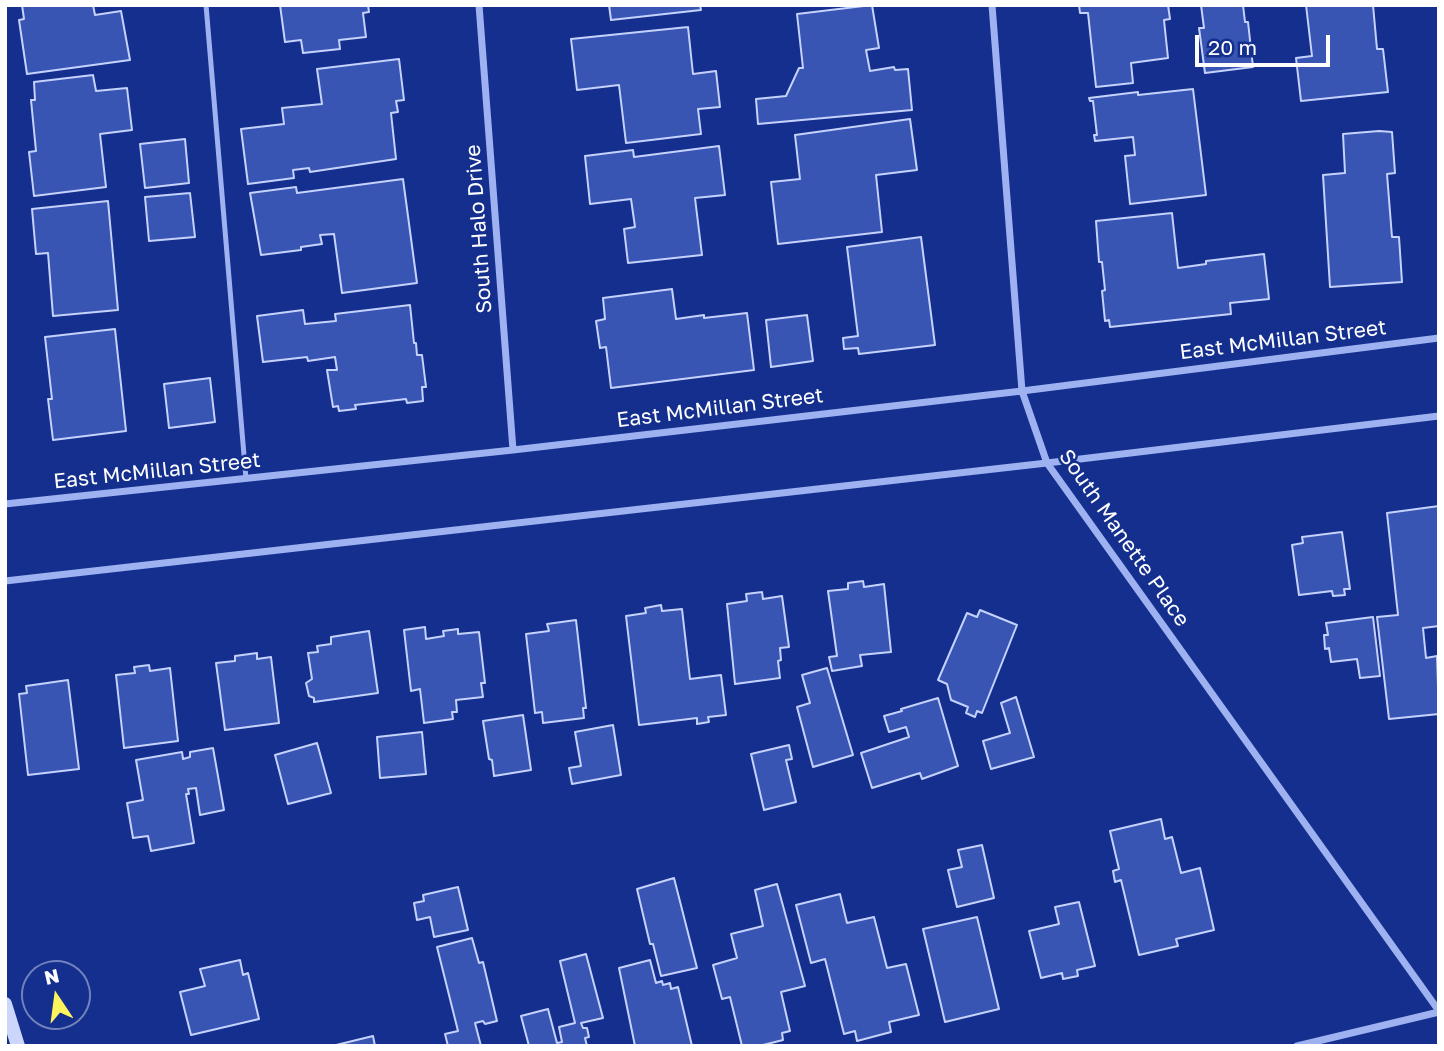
<!DOCTYPE html>
<html>
<head>
<meta charset="utf-8">
<style>
	body { margin:0 }
	#map { position:relative; width:1444px; height:1051px; overflow:hidden; background:#142f8d; font-family:"Golos Text",sans-serif }
	canvas { display:block }
	.frame { position:absolute; inset:0; border:7px solid #fff; pointer-events:none }
	.north { position:absolute; left:21px; top:960px; width:70px; height:70px; box-sizing:border-box; background:#142f8d; border:2px solid #7282bb; border-radius:50%; rotate:347deg; font-size:19px; font-weight:700; line-height:28px; text-align:center; color:#fff }
	.north::after { content:''; display:block; margin:auto; width:24px; height:32px; background:#fff45d; clip-path:polygon(50% 0,100% 100%,50% 72%,0 100%) }
	.scale { position:absolute; left:1195px; top:35px; width:135px; height:32px; box-sizing:border-box; border:4px solid #fff; border-top:0; padding-left:9px; font-size:21px; line-height:24px; white-space:nowrap; color:#fff; -webkit-text-stroke:5px #142f8d; paint-order:stroke }
</style>
</head>
<body>
<div id="map">
<canvas width="1444" height="1051"></canvas>
<div class="frame"></div>
<div class="north">N</div>
<div class="scale">20 m</div>
</div>
<script>
const ctx = document.querySelector('canvas').getContext('2d');
ctx.lineJoin = 'round';
function paint(path, color) {
  ctx.fillStyle = color;
  ctx.fill(path, 'evenodd');
}
function poly(rows) {
  const path = new Path2D();
  for (const r of rows) {
    path.moveTo(r[0], r[1]);
    for (let i = 2; i < r.length; i += 2) path.lineTo(r[i], r[i + 1]);
  }
  return path;
}
function trace(path, color, width, dash) {
  ctx.strokeStyle = color;
  ctx.lineWidth = width;
  ctx.lineCap = dash ? 'butt' : 'round';
  ctx.setLineDash(dash || []);
  ctx.stroke(path);
}
function write(font, color, halo, rows, align = 'center') {
  ctx.font = font + ' "Golos Text",sans-serif';
  ctx.lineWidth = 5;
  ctx.setLineDash([]);
  ctx.textBaseline = 'middle';
  ctx.strokeStyle = halo;
  ctx.fillStyle = color;
  for (const [text, x, y, turn = 0] of rows) {
    ctx.save();
    ctx.translate(x, y);
    ctx.rotate((+turn || 0) * Math.PI / 180);
    ctx.textAlign = isNaN(turn) ? turn : align;
    if (halo) ctx.strokeText(text, 0, 0);
    ctx.fillText(text, 0, 0);
    ctx.restore();
  }
}
const building = poly([
	[22,5,93,5,95,15,121,11,130,60,27,74,19,20,24,19,22,5],
	[280,5,368,5,369,12,363,13,366,37,339,40,340,49,303,53,301,40,285,42,280,5],
	[609,5,700,5,701,10,611,20,609,5],
	[872,5,879,48,866,50,870,71,894,67,895,70,908,69,912,110,758,124,756,99,786,96,799,68,803,68,797,14,872,5],
	[1079,5,1168,5,1170,19,1164,20,1168,58,1131,63,1133,83,1096,87,1088,13,1080,13,1079,5],
	[1201,5,1243,5,1245,22,1248,22,1253,67,1205,73,1199,28,1204,28,1201,5],
	[1306,5,1373,5,1377,49,1383,49,1388,92,1301,101,1296,58,1312,56,1306,5],
	[688,27,693,74,716,71,720,107,698,109,701,134,626,143,619,85,577,90,571,39,688,27],
	[399,59,404,100,396,101,398,112,391,113,396,159,310,172,309,168,293,170,294,178,248,184,241,129,284,124,282,108,322,104,317,69,399,59],
	[93,75,96,91,127,88,132,130,100,134,106,187,34,196,29,152,36,151,31,100,35,100,34,82,93,75],
	[1193,89,1206,195,1130,204,1125,156,1135,155,1133,137,1095,141,1094,135,1097,135,1093,101,1090,101,1089,98,1138,92,1138,95,1193,89],
	[910,119,917,170,876,175,882,232,778,244,771,182,800,179,795,135,910,119],
	[1379,131,1392,132,1395,173,1387,174,1392,237,1399,237,1402,282,1330,287,1323,175,1345,173,1343,134,1379,131],
	[185,139,189,183,145,188,140,144,185,139],
	[719,146,725,195,695,198,702,255,628,263,624,229,635,227,631,199,590,204,585,156,633,150,634,157,719,146],
	[403,179,417,283,342,293,334,234,320,235,322,244,301,247,301,250,261,255,250,193,296,187,297,193,403,179],
	[190,193,195,237,149,241,145,197,190,193],
	[108,201,118,310,53,316,48,253,36,254,32,209,108,201],
	[1172,213,1178,268,1206,264,1206,261,1264,254,1269,299,1230,303,1231,314,1110,327,1109,320,1105,321,1102,291,1105,290,1102,262,1099,262,1096,221,1172,213],
	[921,237,935,345,859,354,858,348,844,349,843,338,858,336,847,247,921,237],
	[672,289,676,319,704,315,704,318,747,313,754,370,611,388,606,347,600,348,596,321,605,319,603,298,672,289],
	[410,305,414,343,416,343,417,355,422,355,426,387,422,387,423,401,407,403,406,399,355,405,356,409,339,411,338,406,333,407,327,370,337,370,335,357,308,361,307,357,263,362,257,316,303,310,305,324,336,321,335,314,410,305],
	[807,315,813,361,771,367,766,320,807,315],
	[115,329,126,431,53,440,48,399,52,399,45,337,115,329],
	[210,378,215,422,169,428,164,384,210,378],
	[1439,506,1439,626,1423,628,1426,658,1437,656,1439,714,1389,719,1377,617,1398,615,1387,513,1439,506],
	[1342,532,1350,589,1344,589,1345,595,1333,596,1332,591,1299,595,1292,545,1303,543,1302,537,1342,532],
	[863,581,864,587,884,584,891,652,860,655,862,666,832,671,829,657,837,656,828,591,848,589,848,583,863,581],
	[762,592,763,599,782,596,789,647,780,648,781,660,778,661,780,678,735,684,727,604,747,601,746,594,762,592],
	[661,605,662,611,682,609,690,679,721,675,726,715,708,717,709,722,697,724,697,718,639,725,626,616,646,613,645,608,661,605],
	[980,610,1017,625,982,713,977,711,975,717,966,713,968,707,951,700,947,684,938,680,967,613,977,617,980,610],
	[1373,617,1380,676,1360,678,1357,659,1331,662,1329,648,1325,649,1324,635,1328,635,1326,623,1373,617],
	[576,620,586,708,583,708,584,718,543,723,542,712,535,713,526,634,549,631,547,624,576,620],
	[425,627,426,639,444,636,443,631,458,629,458,634,479,632,485,683,481,683,483,697,456,700,457,712,452,712,453,719,424,723,420,689,411,691,404,630,425,627],
	[369,631,378,693,314,702,314,698,309,696,306,683,312,679,308,653,318,652,317,646,331,644,331,637,369,631],
	[257,653,257,659,271,657,279,723,225,730,216,663,235,661,235,656,257,653],
	[149,665,150,671,170,668,178,741,124,748,116,675,135,673,134,667,149,665],
	[827,668,853,755,813,767,797,707,810,703,802,675,827,668],
	[68,680,79,769,28,775,19,694,27,693,26,686,68,680],
	[1016,697,1034,757,991,769,983,741,1010,733,1001,703,1016,697],
	[938,698,958,766,922,779,920,773,872,788,861,753,909,737,906,727,889,732,884,716,902,711,901,709,938,698],
	[523,715,531,770,494,776,492,760,489,759,483,721,523,715],
	[613,725,621,775,572,784,569,768,581,766,575,732,613,725],
	[422,732,426,774,380,778,377,737,422,732],
	[317,743,331,793,288,804,275,755,317,743],
	[789,745,792,759,786,760,796,802,764,810,751,754,789,745],
	[213,748,224,810,200,815,196,788,188,789,189,794,186,794,194,843,151,851,148,836,133,838,127,803,143,800,136,760,182,752,183,759,190,757,190,752,213,748],
	[1161,819,1165,839,1172,837,1181,873,1200,868,1214,930,1176,939,1178,946,1139,955,1121,880,1115,882,1113,871,1119,869,1110,831,1161,819],
	[982,845,994,898,957,907,948,870,962,867,958,850,982,845],
	[674,878,697,968,661,976,653,944,650,944,637,889,674,878],
	[777,884,805,986,781,992,790,1031,782,1033,783,1040,759,1046,742,1046,730,997,722,999,713,965,737,958,731,934,763,926,755,890,777,884],
	[458,887,468,930,434,937,430,917,417,920,414,903,424,901,423,895,458,887],
	[840,894,847,923,874,917,887,968,906,964,919,1015,889,1022,891,1032,857,1041,855,1031,844,1034,825,959,811,963,796,905,840,894],
	[1079,902,1095,966,1077,970,1078,976,1063,979,1062,973,1041,978,1029,931,1059,924,1055,907,1079,902],
	[977,917,999,1009,945,1022,923,929,977,917],
	[472,938,479,963,483,962,497,1021,485,1024,483,1021,475,1023,481,1046,448,1046,445,1034,458,1031,437,947,472,938],
	[586,954,603,1018,581,1023,583,1028,587,1028,589,1037,585,1038,587,1046,529,1046,521,1016,548,1009,557,1043,562,1042,559,1027,575,1023,560,961,586,954],
	[240,960,243,975,248,973,259,1019,191,1035,180,992,205,986,200,969,240,960],
	[650,960,656,983,662,981,663,985,670,983,671,989,678,987,692,1046,635,1046,619,968,650,960],
	[373,1036,375,1046,332,1046,373,1036]
]);
const lane = poly([
	[206,5,246,479]
]);
const street = poly([
	[479,5,513,450],
	[992,5,1022,391,1047,463,1439,1011],
	[5,504,513,450,1022,391,1439,338],
	[5,581,1047,463,1439,416],
	[1297,1046,1439,1012]
]);
const secondary = poly([
	[5,1004,18,1046]
]);
const streetNames = [
	["South Halo Drive",479,229,-94],
	["East McMillan Street",1283,340,-7],
	["East McMillan Street",720,408,-7],
	["East McMillan Street",157,471,-6],
	["South Manette Place",1124,538,55]
];
paint(building, '#3855b4');
trace(building, '#c5d2fc', 2);
trace(lane, '#9eb1f0', 5);
trace(street, '#9eb1f0', 7);
trace(secondary, '#ccd6fb', 14);
write('21px', '#fff', '#142f8d', streetNames);
</script>
</body>
</html>
